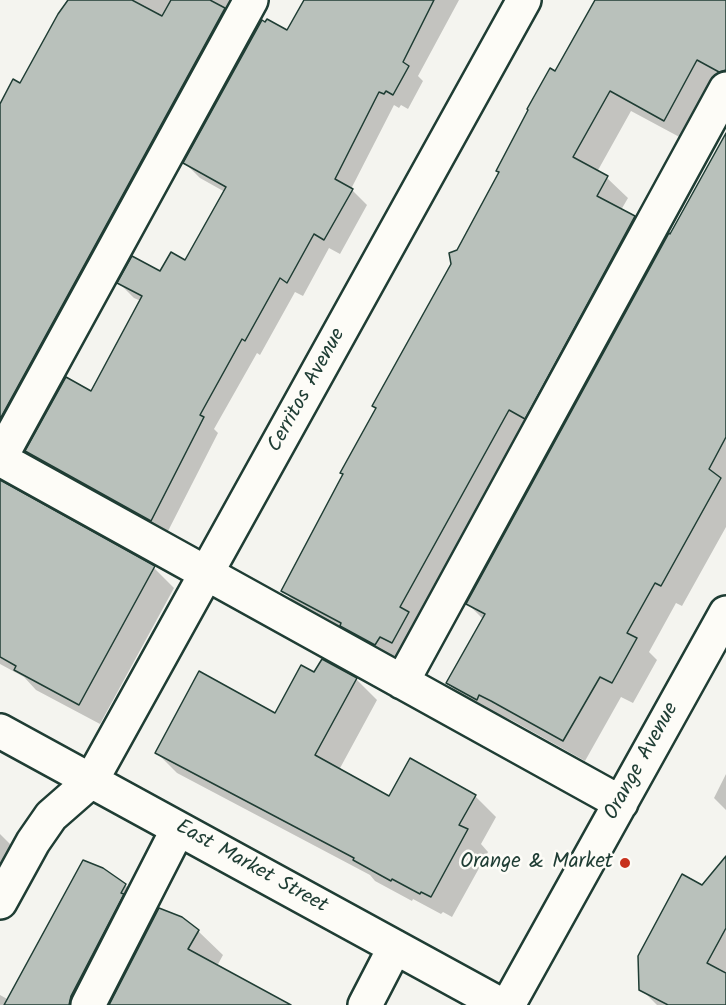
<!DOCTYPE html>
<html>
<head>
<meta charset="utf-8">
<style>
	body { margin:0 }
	canvas { display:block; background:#f4f4ef }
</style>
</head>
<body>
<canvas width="726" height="1005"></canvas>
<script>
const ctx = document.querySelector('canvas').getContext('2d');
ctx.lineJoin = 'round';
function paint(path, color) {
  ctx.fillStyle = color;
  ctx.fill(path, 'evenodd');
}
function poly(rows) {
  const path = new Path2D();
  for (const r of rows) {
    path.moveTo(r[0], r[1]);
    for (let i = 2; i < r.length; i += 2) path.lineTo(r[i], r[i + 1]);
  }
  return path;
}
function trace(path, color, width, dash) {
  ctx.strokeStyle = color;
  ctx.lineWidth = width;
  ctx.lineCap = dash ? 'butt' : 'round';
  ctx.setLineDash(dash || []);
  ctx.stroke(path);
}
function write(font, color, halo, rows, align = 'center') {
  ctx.font = font + ' Kalam,sans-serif';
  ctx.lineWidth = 5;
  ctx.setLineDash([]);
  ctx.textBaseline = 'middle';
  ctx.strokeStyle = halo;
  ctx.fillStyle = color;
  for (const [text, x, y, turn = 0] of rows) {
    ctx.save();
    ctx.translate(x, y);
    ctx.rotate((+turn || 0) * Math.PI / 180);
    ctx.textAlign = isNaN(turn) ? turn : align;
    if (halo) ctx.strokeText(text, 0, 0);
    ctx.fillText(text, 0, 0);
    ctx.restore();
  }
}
const shadow = poly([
	[67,0,241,0,3,470,1,483,154,568,174,588,100,724,36,690,24,677,0,664,0,123],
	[305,0,459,0,418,76,423,81,408,109,401,105,399,108,394,105,351,189,367,205,340,254,329,248,303,296,295,292,260,355,257,353,214,429,218,433,166,535,42,466,27,451,92,393,141,301,134,298,119,283,161,273,186,262,225,192,200,178,185,163,288,32],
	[596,0,726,0,726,84,685,140,631,111,597,172,607,178,628,198,621,210,634,217,655,238,396,665,303,611,283,590,377,409,374,406],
	[726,135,726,527,682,606,676,603,649,652,657,660,633,703,621,697,585,761,513,721,500,715,498,720,468,703,448,683,483,619,468,604],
	[315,674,356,679,377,700,339,770,389,799,475,796,496,817,481,844,488,852,452,917,443,912,441,914,413,899,412,901,375,881,370,875,177,773,156,752,275,715],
	[726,774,726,810,714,798],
	[0,834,18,852,0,884],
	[726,858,726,1005,657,1005,641,989,703,887],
	[125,885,150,910,104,1005,0,1005,0,995,9,1000],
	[198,931,223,955,217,966,285,1005,111,1005]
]);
const building = poly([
	[68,0,132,0,162,16,171,0,210,0,225,8,0,419,0,104,13,79,20,83,58,14,68,0],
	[304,0,434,0,403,62,409,66,393,95,386,91,384,94,379,92,335,179,353,189,324,240,314,234,287,283,280,278,245,341,242,339,200,415,204,417,151,521,25,451,66,377,91,391,142,296,117,283,132,256,160,271,171,252,185,260,226,187,183,163,262,20,265,22,267,19,287,30,304,0],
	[595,0,726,0,726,70,719,72,697,60,664,121,610,91,573,157,608,176,597,196,635,216,525,419,509,410,400,607,409,612,392,643,380,637,375,645,340,626,341,623,281,591,343,474,340,473,376,408,372,406,451,264,449,253,457,250,499,172,496,171,528,110,527,109,550,68,555,71,595,0],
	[726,133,726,437,709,469,721,478,661,586,655,583,627,633,637,638,612,683,600,677,563,741,491,701,479,695,477,700,446,683,485,614,466,604,669,233,670,234,726,133],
	[0,480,155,566,79,705,14,670,16,666,0,657,0,480],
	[322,659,357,678,315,755,389,796,410,758,476,795,459,825,468,829,431,897,421,892,420,894,392,879,391,881,353,860,354,858,155,753,199,671,275,713,301,665,314,672,322,659],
	[726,856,726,928,707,963,726,973,726,1005,668,1005,639,990,638,956,682,874,702,885,726,856],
	[83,860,103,868,126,884,121,893,124,894,71,996,69,1005,4,1005,83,860],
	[159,908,182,917,199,930,188,949,291,1005,109,1005,159,908]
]);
const minor = poly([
	[0,458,251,0],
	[0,459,621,803],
	[402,682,726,89],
	[0,731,501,1005],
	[0,902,33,842,51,816,91,781,524,0],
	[88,1005,178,829],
	[365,1005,395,947],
	[508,1005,726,613]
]);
const markers = [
	[625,863,6,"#c8321e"]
];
const streetNames = [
	["Cerritos Avenue",308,391,-61],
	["Orange Avenue",643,762,-61],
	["East Market Street",251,868,29]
];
const poiNames = [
	["Orange & Market",613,863]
];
paint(shadow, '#0003');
paint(building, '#b9c1bb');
trace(building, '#1f3d34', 1.5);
trace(minor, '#1f3d34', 38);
trace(minor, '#fdfcf7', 33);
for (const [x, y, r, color] of markers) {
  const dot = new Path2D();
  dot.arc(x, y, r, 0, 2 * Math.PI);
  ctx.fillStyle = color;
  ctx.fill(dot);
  trace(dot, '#fdfcf7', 2);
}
write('21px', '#1f3d34', '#fdfcf7', streetNames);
write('21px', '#1f3d34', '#fdfcf7', poiNames, 'right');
</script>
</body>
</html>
